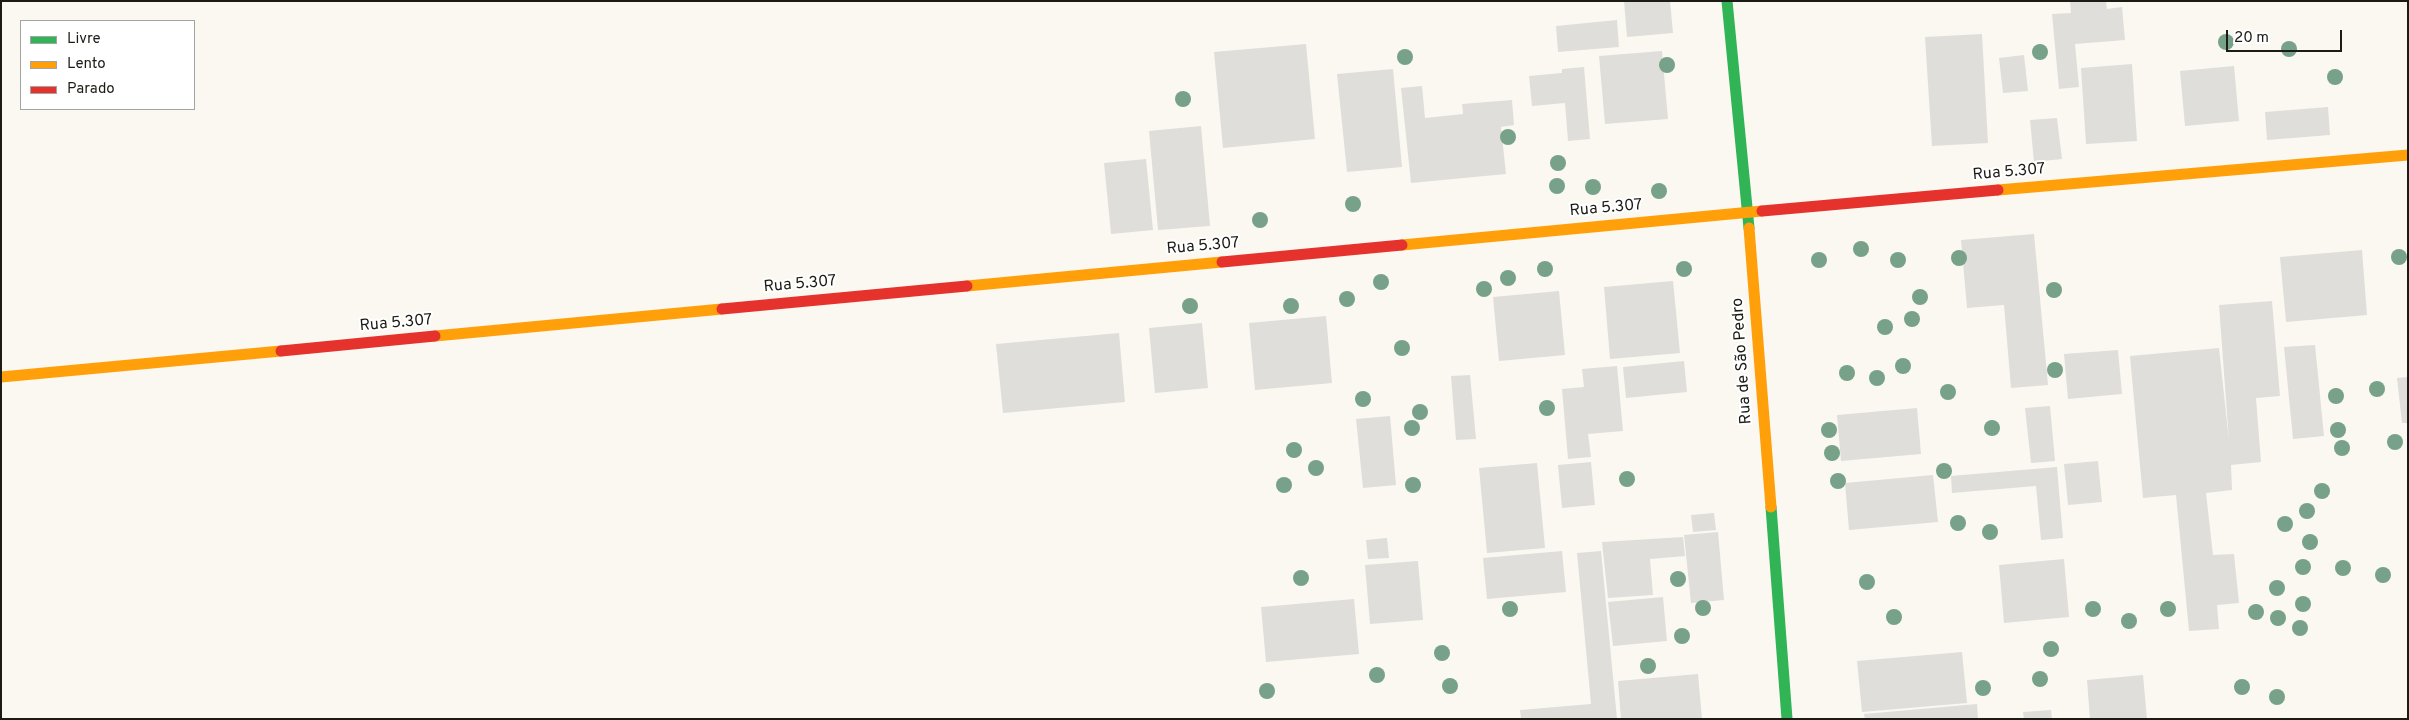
<!DOCTYPE html>
<html>
<head>
<meta charset="utf-8">
<style>
	body { margin:0 }
	#map { position:relative; width:2409px; height:720px; overflow:hidden; background:#faf8f1; font-family:Overpass,sans-serif }
	canvas { display:block }
	.frame { position:absolute; inset:0; border:2px solid #1c1b16; pointer-events:none }
	.legend { position:absolute; left:20px; top:20px; width:175px; height:90px; box-sizing:border-box; background:#fff; border:1px solid #a4a4a2; margin:0; padding:6px 9px; list-style:none; font-size:15px; color:#1c1b16 }
	.legend li { display:flex; align-items:center; gap:10px; height:25px }
	.legend b { width:25px; border:1px solid #a4a4a2 }
	.scale { position:absolute; left:2226px; top:30px; width:116px; height:22px; box-sizing:border-box; border:2px solid #1c1b16; border-top:0; padding-left:6px; font-size:15px; line-height:18px; white-space:nowrap; color:#1c1b16; -webkit-text-stroke:4px #fff; paint-order:stroke }
</style>
</head>
<body>
<div id="map">
<canvas width="2409" height="720"></canvas>
<div class="frame"></div>
<ul class="legend">
<li><b style="height:6px;background:#30b455"></b>Livre</li>
<li><b style="height:6px;background:#ff9f0a"></b>Lento</li>
<li><b style="height:6px;background:#e5322d"></b>Parado</li>
</ul>
<div class="scale">20 m</div>
</div>
<script>
const ctx = document.querySelector('canvas').getContext('2d');
ctx.lineJoin = 'round';
function paint(path, color) {
  ctx.fillStyle = color;
  ctx.fill(path, 'evenodd');
}
function poly(rows) {
  const path = new Path2D();
  for (const r of rows) {
    path.moveTo(r[0], r[1]);
    for (let i = 2; i < r.length; i += 2) path.lineTo(r[i], r[i + 1]);
  }
  return path;
}
function trace(path, color, width, dash) {
  ctx.strokeStyle = color;
  ctx.lineWidth = width;
  ctx.lineCap = dash ? 'butt' : 'round';
  ctx.setLineDash(dash || []);
  ctx.stroke(path);
}
function write(font, color, halo, rows, align = 'center') {
  ctx.font = font + ' Overpass,sans-serif';
  ctx.lineWidth = 4;
  ctx.setLineDash([]);
  ctx.textBaseline = 'middle';
  ctx.strokeStyle = halo;
  ctx.fillStyle = color;
  for (const [text, x, y, turn = 0] of rows) {
    ctx.save();
    ctx.translate(x, y);
    ctx.rotate((+turn || 0) * Math.PI / 180);
    ctx.textAlign = isNaN(turn) ? turn : align;
    if (halo) ctx.strokeText(text, 0, 0);
    ctx.fillText(text, 0, 0);
    ctx.restore();
  }
}
const building = poly([
	[1624,1,1670,1,1673,33,1627,37],
	[2070,1,2106,1,2107,9,2122,7,2125,40,2075,44,2079,87,2059,89,2052,14,2071,13],
	[1617,20,1619,47,1558,52,1556,26],
	[1982,34,1988,143,1932,146,1925,37],
	[1306,44,1315,139,1223,148,1214,52],
	[1662,51,1668,119,1605,124,1599,56],
	[2024,55,2028,91,2003,93,1999,58],
	[2132,64,2137,141,2086,144,2081,68],
	[2234,66,2239,121,2185,126,2180,71],
	[1584,67,1590,139,1568,141,1565,103,1532,106,1529,76,1562,73,1562,69],
	[1393,69,1402,167,1347,172,1337,74],
	[1422,86,1425,118,1463,114,1462,104,1512,100,1514,125,1501,127,1506,174,1411,183,1401,88],
	[2328,107,2330,135,2267,140,2265,112],
	[2057,118,2062,159,2034,162,2030,120],
	[1201,126,1210,226,1158,230,1149,131],
	[1146,159,1153,230,1111,234,1104,163],
	[2034,234,2048,385,2011,388,2004,305,1967,308,1961,240],
	[2362,250,2367,315,2286,322,2280,257],
	[1673,281,1680,353,1610,359,1604,287],
	[1559,291,1565,355,1499,361,1493,297],
	[2272,301,2280,396,2256,398,2261,462,2231,465,2232,490,2206,493,2213,555,2234,554,2239,603,2217,605,2219,629,2189,631,2176,495,2143,498,2130,356,2219,348,2229,441,2219,305],
	[1326,316,1332,383,1255,390,1249,323],
	[1202,323,1208,388,1155,393,1149,328],
	[1119,333,1125,402,1003,413,996,344],
	[2315,345,2324,436,2293,439,2284,347],
	[2118,350,2122,394,2068,399,2064,354],
	[1684,361,1687,392,1626,398,1623,367],
	[1617,366,1623,431,1588,434,1591,457,1568,459,1562,389,1584,387,1582,369],
	[1470,375,1476,439,1456,440,1451,376],
	[2408,377,2408,423,2402,423,2397,378],
	[2050,406,2055,461,2031,463,2025,408],
	[1917,408,1921,454,1841,461,1837,415],
	[1390,416,1396,485,1363,488,1356,419],
	[2098,461,2102,502,2068,505,2064,464],
	[1591,462,1595,505,1562,508,1558,465],
	[1537,463,1545,548,1487,553,1479,468],
	[2057,467,2063,538,2041,540,2036,486,1952,493,1951,476],
	[1933,475,1938,522,1849,530,1845,483],
	[1714,513,1716,530,1693,532,1691,515],
	[1718,532,1724,600,1691,603,1684,535],
	[1683,537,1685,556,1650,559,1653,595,1608,598,1602,542],
	[1387,538,1389,558,1368,559,1366,540],
	[1562,551,1566,592,1487,599,1483,558],
	[1601,551,1617,719,1521,719,1520,710,1591,704,1577,553],
	[2064,559,2069,617,2004,623,1999,565],
	[1418,561,1423,620,1370,624,1365,565],
	[1663,597,1667,641,1613,646,1608,602],
	[1354,599,1359,654,1266,662,1261,607],
	[1962,652,1967,703,1862,712,1857,661],
	[1698,674,1702,719,1621,719,1618,681],
	[2143,675,2147,719,2090,719,2087,680],
	[1977,704,1978,719,1865,719,1864,714],
	[2051,710,2052,719,2024,719,2023,712]
]);
const fast = poly([
	[1727,1,1749,228],
	[1771,507,1787,719]
]);
const slow = poly([
	[1998,190,2408,155],
	[1749,228,1771,507],
	[1402,245,1762,211],
	[967,286,1222,262],
	[435,336,722,309],
	[1,377,281,351]
]);
const jam = poly([
	[1762,211,1998,190],
	[1222,262,1402,245],
	[722,309,967,286],
	[281,351,435,336]
]);
const trees = [
	[2226,42],
	[2289,49],
	[2040,52],
	[1405,57],
	[1667,65],
	[2335,77],
	[1183,99],
	[1508,137],
	[1558,163],
	[1557,186],
	[1593,187],
	[1659,191],
	[1353,204],
	[1260,220],
	[1861,249],
	[2399,257],
	[1959,258],
	[1819,260],
	[1898,260],
	[1545,269],
	[1684,269],
	[1508,278],
	[1381,282],
	[1484,289],
	[2054,290],
	[1920,297],
	[1347,299],
	[1190,306],
	[1291,306],
	[1912,319],
	[1885,327],
	[1402,348],
	[1903,366],
	[2055,370],
	[1847,373],
	[1877,378],
	[2377,389],
	[1948,392],
	[2336,396],
	[1363,399],
	[1547,408],
	[1420,412],
	[1412,428],
	[1992,428],
	[1829,430],
	[2338,430],
	[2395,442],
	[2342,448],
	[1294,450],
	[1832,453],
	[1316,468],
	[1944,471],
	[1627,479],
	[1838,481],
	[1284,485],
	[1413,485],
	[2322,491],
	[2307,511],
	[1958,523],
	[2285,524],
	[1990,532],
	[2310,542],
	[2303,567],
	[2343,568],
	[2383,575],
	[1301,578],
	[1678,579],
	[1867,582],
	[2277,588],
	[2303,604],
	[1703,608],
	[1510,609],
	[2093,609],
	[2168,609],
	[2256,612],
	[1894,617],
	[2278,618],
	[2129,621],
	[2300,628],
	[1682,636],
	[2051,649],
	[1442,653],
	[1648,666],
	[1377,675],
	[2040,679],
	[1450,686],
	[2242,687],
	[1983,688],
	[1267,691],
	[2277,697]
];
const streetNames = [
	["Rua 5.307",2009,173,-5],
	["Rua 5.307",1606,209,-5],
	["Rua 5.307",1203,247,-5],
	["Rua 5.307",800,285,-5],
	["Rua 5.307",396,324,-5],
	["Rua de São Pedro",1743,361,-94]
];
paint(building, '#e0deda');
trace(fast, '#30b455', 11);
trace(slow, '#ff9f0a', 11);
trace(jam, '#e5322d', 11);
ctx.fillStyle = '#77a188';
for (const [x, y] of trees) {
  ctx.beginPath();
  ctx.arc(x, y, 8, 0, 2 * Math.PI);
  ctx.fill();
}
write('16px', '#1c1b16', '#fff', streetNames);
</script>
</body>
</html>
